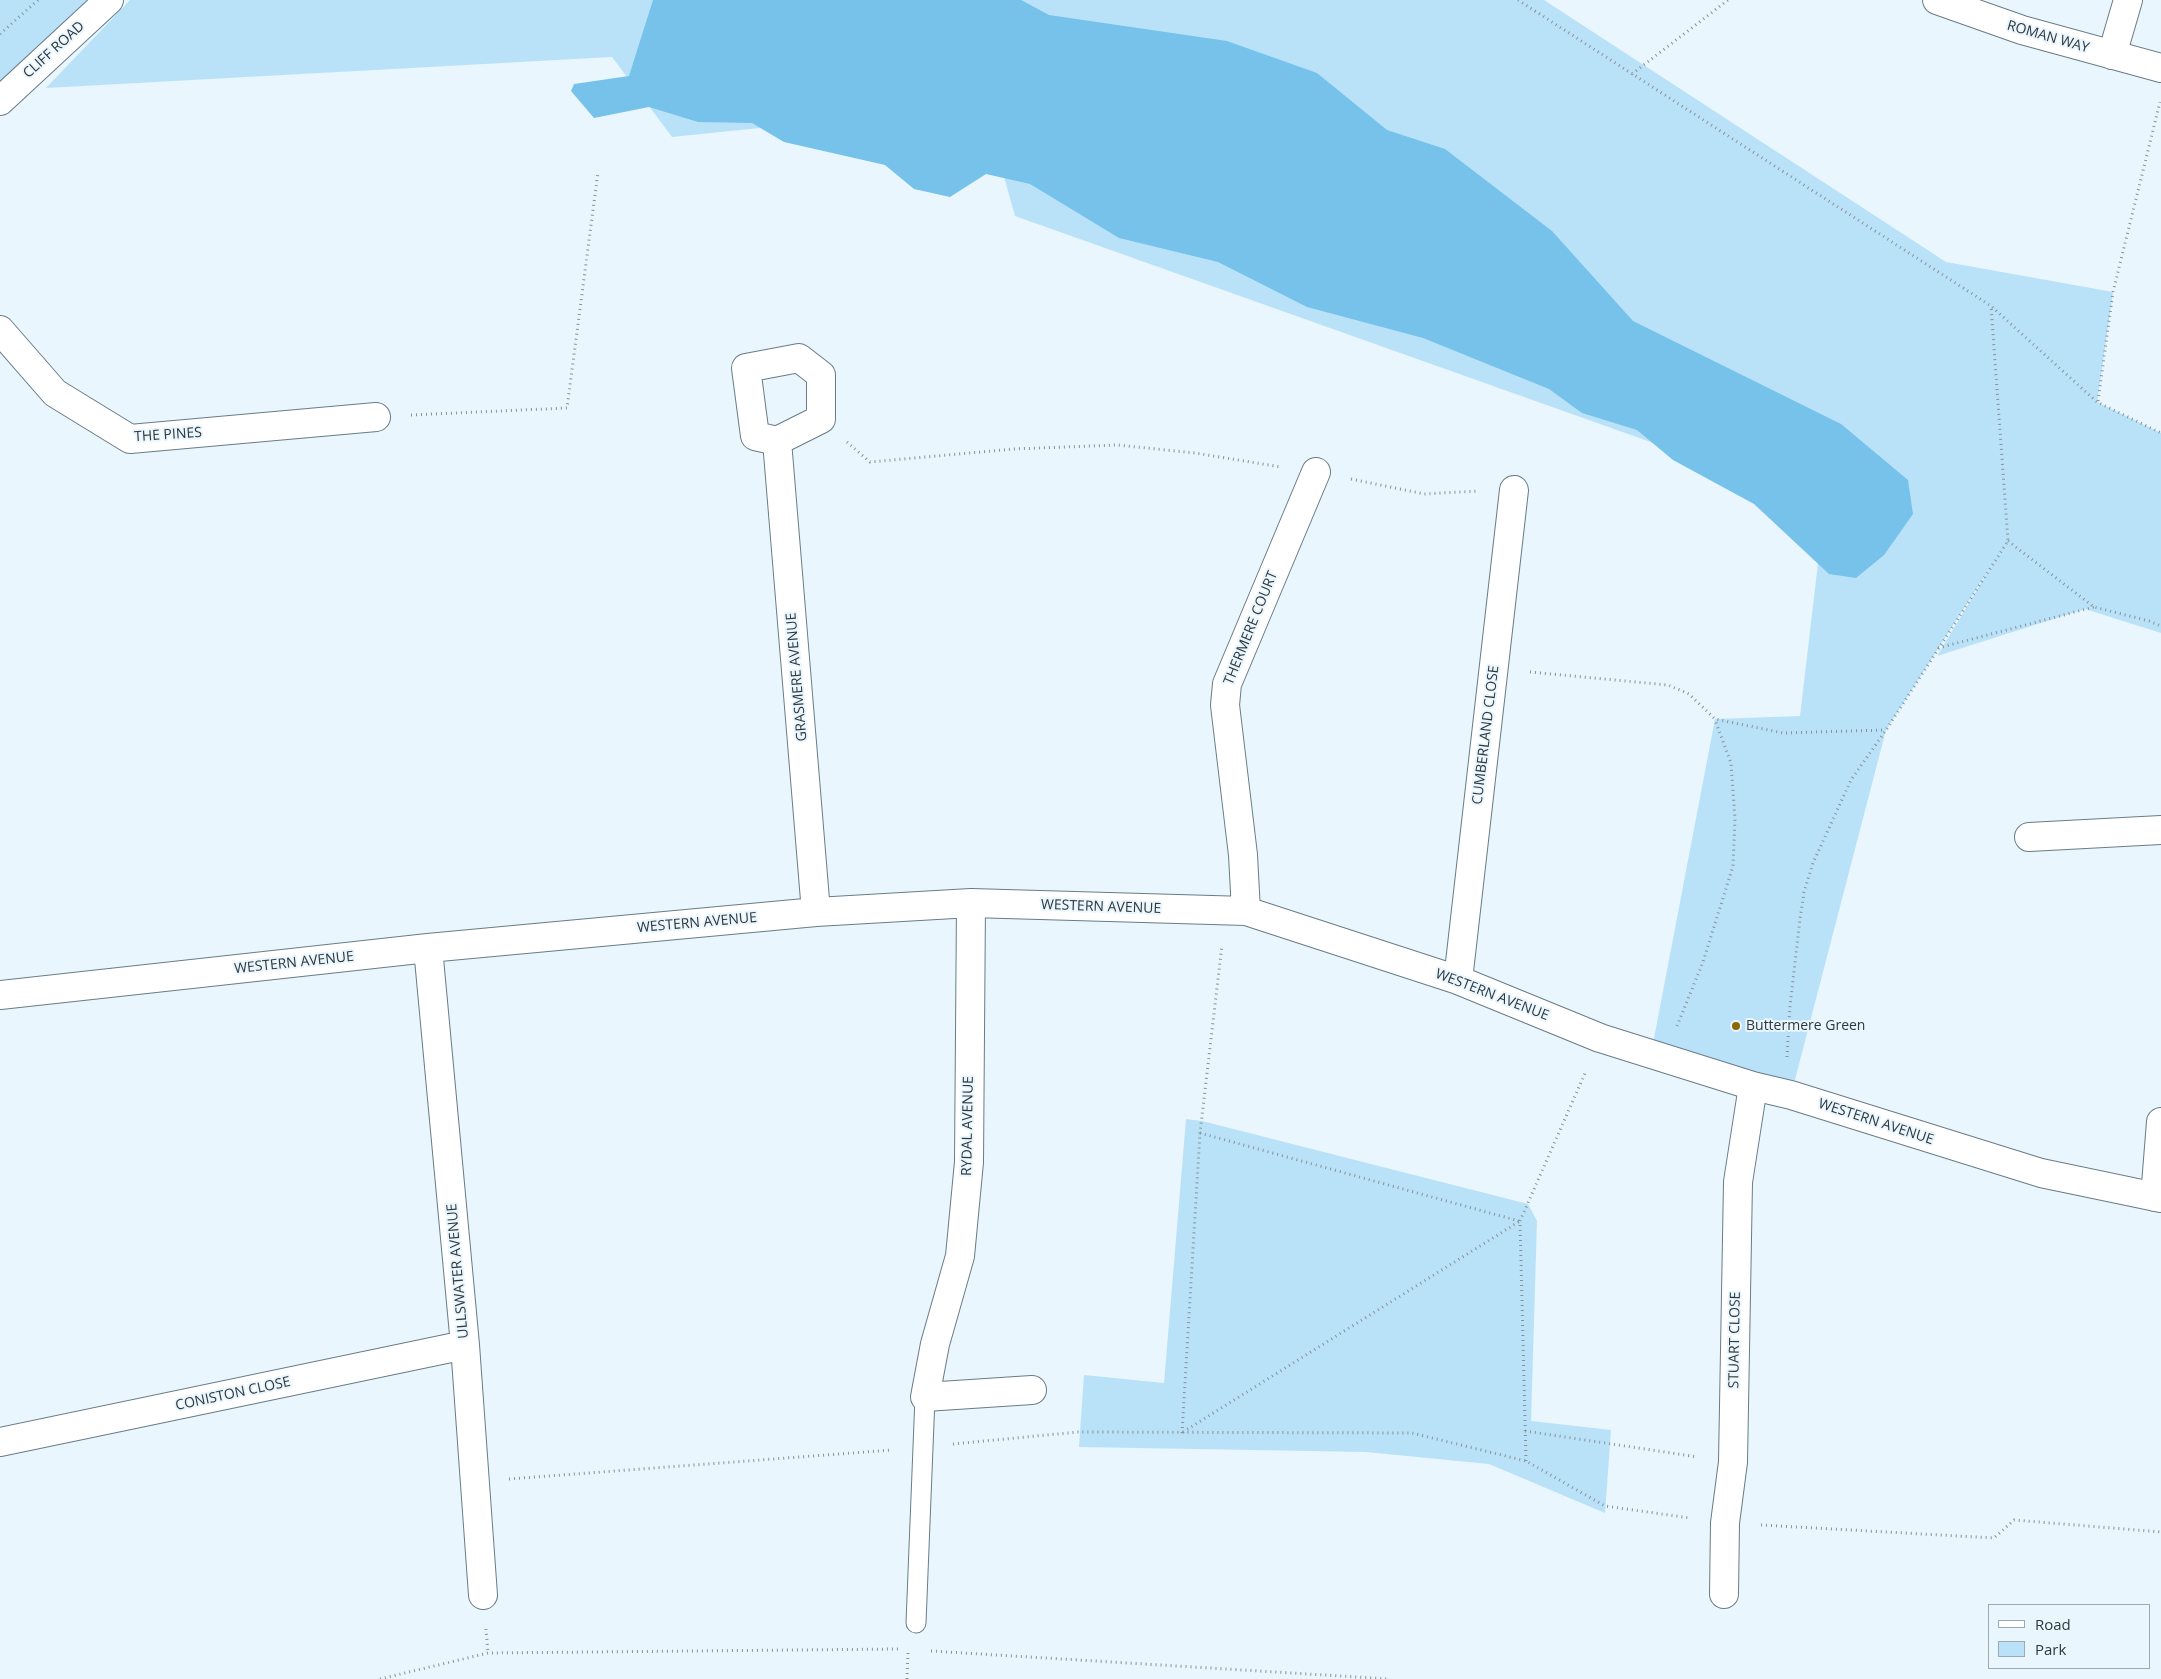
<!DOCTYPE html>
<html>
<head>
<meta charset="utf-8">
<style>
	body { margin:0 }
	#map { position:relative; width:2161px; height:1679px; overflow:hidden; background:#e9f6fd; font-family:"Open Sans",sans-serif }
	canvas { display:block }
	.legend { position:absolute; left:1988px; top:1604px; width:162px; height:65px; box-sizing:border-box; background:#e9f6fd; border:1px solid #9faab0; margin:0; padding:6px 9px; list-style:none; font-size:15px; color:#2f383d }
	.legend li { display:flex; align-items:center; gap:10px; height:25px }
	.legend b { width:25px; border:1px solid #9faab0 }
</style>
</head>
<body>
<div id="map">
<canvas width="2161" height="1679"></canvas>
<ul class="legend">
<li><b style="height:6px;background:#fff"></b>Road</li>
<li><b style="height:14px;background:#b9e2f9"></b>Park</li>
</ul>
</div>
<script>
const ctx = document.querySelector('canvas').getContext('2d');
ctx.lineJoin = 'round';
function paint(path, color) {
  ctx.fillStyle = color;
  ctx.fill(path, 'evenodd');
}
function poly(rows) {
  const path = new Path2D();
  for (const r of rows) {
    path.moveTo(r[0], r[1]);
    for (let i = 2; i < r.length; i += 2) path.lineTo(r[i], r[i + 1]);
  }
  return path;
}
function trace(path, color, width, dash) {
  ctx.strokeStyle = color;
  ctx.lineWidth = width;
  ctx.lineCap = dash ? 'butt' : 'round';
  ctx.setLineDash(dash || []);
  ctx.stroke(path);
}
function write(font, color, halo, rows, align = 'center') {
  ctx.font = font + ' "Open Sans",sans-serif';
  ctx.lineWidth = 4;
  ctx.setLineDash([]);
  ctx.textBaseline = 'middle';
  ctx.strokeStyle = halo;
  ctx.fillStyle = color;
  for (const [text, x, y, turn = 0] of rows) {
    ctx.save();
    ctx.translate(x, y);
    ctx.rotate((+turn || 0) * Math.PI / 180);
    ctx.textAlign = isNaN(turn) ? turn : align;
    if (halo) ctx.strokeText(text, 0, 0);
    ctx.fillText(text, 0, 0);
    ctx.restore();
  }
}
const green = poly([
	[0,0,109,0,0,101],
	[130,0,1544,0,1946,262,2113,292,2097,402,2161,433,2161,633,2085,609,1937,656,1995,560,1886,730,1791,1095,1651,1054,1715,719,1800,716,1825,504,1015,216,984,105,672,137,612,57,46,88],
	[1186,1119,1202,1121,1528,1204,1537,1221,1531,1421,1611,1430,1605,1513,1489,1464,1366,1452,1079,1447,1084,1375,1164,1383]
]);
const forest = poly([
	[653,0,1021,0,1049,15,1227,41,1317,73,1387,130,1445,149,1552,231,1633,321,1841,424,1908,480,1913,514,1884,555,1856,578,1829,574,1754,504,1673,460,1637,430,1582,413,1549,389,1423,338,1307,307,1218,262,1119,238,1030,184,986,174,950,197,914,189,885,165,784,142,752,123,698,122,649,107,594,118,571,91,574,84,629,76]
]);
const path = poly([
	[1518,0,1991,306,2097,402,2161,433],
	[0,34,38,0],
	[1632,74,1728,0],
	[2098,401,2113,292,2160,102],
	[411,415,567,408,598,172],
	[847,442,870,462,1014,449,1117,445,1195,453,1281,467],
	[1351,479,1424,494,1478,491],
	[2008,541,2094,607,2149,621,2161,626],
	[1938,648,2094,607],
	[1530,672,1668,685,1689,694,1715,719,1783,733,1886,730],
	[1677,1026,1703,962,1733,866,1735,819,1731,763,1715,720],
	[1787,1057,1790,1006,1800,919,1804,892,1813,863,1851,780,1886,730,2008,541,1991,306],
	[1200,1133,1519,1221],
	[1525,1431,1698,1457],
	[1183,1432,1520,1221],
	[1182,1433,1200,1133,1222,945],
	[953,1444,1078,1432,1412,1433,1526,1461,1605,1506,1690,1518],
	[1526,1461,1520,1221,1586,1071],
	[509,1479,892,1450],
	[1761,1525,1994,1538,2014,1520,2161,1532],
	[486,1629,488,1653],
	[931,1651,1390,1679],
	[380,1679,488,1653,898,1649],
	[907,1679,908,1652]
]);
const lane = poly([
	[916,1623,925,1397]
]);
const street = poly([
	[1937,0,2022,30,2161,68],
	[2112,55,2128,0],
	[0,330,55,393,130,439,376,417],
	[777,441,821,419,821,375,799,358,746,368,755,436,777,441,816,912],
	[2029,837,2161,830],
	[971,903,969,1162,960,1256,935,1344,925,1397,1032,1390],
	[1246,911,1243,855,1225,705,1227,684,1316,472],
	[428,948,465,1345,483,1595],
	[1458,980,1514,490],
	[0,995,428,948,816,912,971,903,1246,911,1458,980,1600,1038,1753,1086,1791,1095,2041,1173,2161,1198],
	[2155,1197,2161,1122],
	[0,1442,465,1345],
	[1724,1594,1725,1523,1733,1462,1738,1182,1753,1086]
]);
const secondary = poly([
	[0,101,109,0]
]);
const markers = [
	[1736,1026,5,"#8b6706"]
];
const streetNames = [
	["ROMAN WAY",2048,37,16],
	["CLIFF ROAD",54,50,-42],
	["THE PINES",168,435,-4],
	["THERMERE COURT",1251,628,-68],
	["GRASMERE AVENUE",797,677,-95],
	["CUMBERLAND CLOSE",1486,735,-83],
	["WESTERN AVENUE",1101,907,2],
	["WESTERN AVENUE",697,923,-5],
	["WESTERN AVENUE",294,963,-6],
	["WESTERN AVENUE",1492,995,21],
	["WESTERN AVENUE",1876,1122,18],
	["RYDAL AVENUE",968,1126,-89],
	["ULLSWATER AVENUE",458,1271,-95],
	["STUART CLOSE",1735,1340,-89],
	["CONISTON CLOSE",233,1394,-12]
];
const poiNames = [
	["Buttermere Green",1746,1026]
];
paint(green, '#b9e2f9');
paint(forest, '#76c2eb');
trace(lane, '#697c87', 21);
trace(street, '#697c87', 30);
trace(secondary, '#697c87', 30);
trace(path, '#879298', 3, [1, 4]);
trace(lane, '#fff', 19);
trace(street, '#fff', 28);
trace(secondary, '#fff', 28);
for (const [x, y, r, color] of markers) {
  const dot = new Path2D();
  dot.arc(x, y, r, 0, 2 * Math.PI);
  ctx.fillStyle = color;
  ctx.fill(dot);
  trace(dot, '#e9f6fd', 2);
}
write('14px', '#2f383d', '#e9f6fd', streetNames);
write('14px', '#2f383d', '#e9f6fd', poiNames, 'left');
</script>
</body>
</html>
